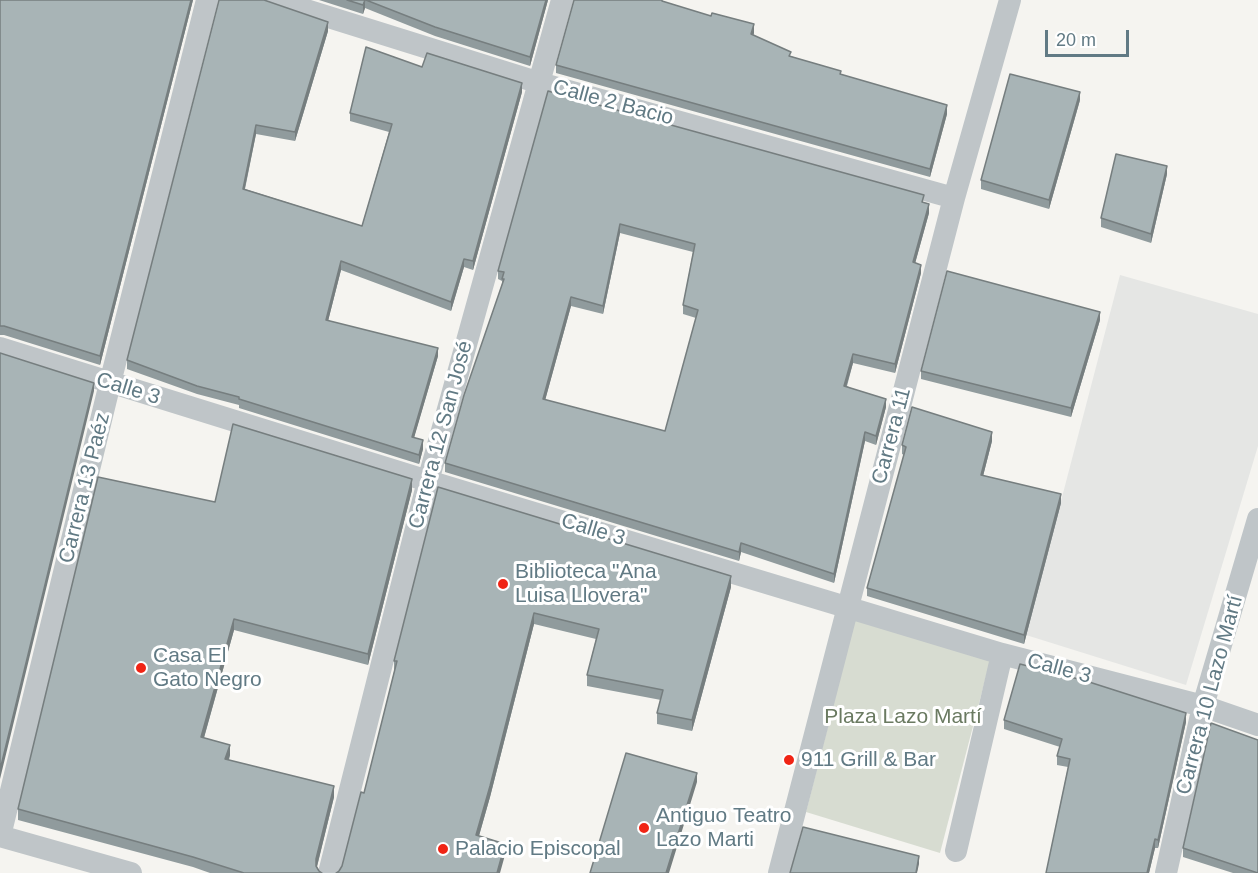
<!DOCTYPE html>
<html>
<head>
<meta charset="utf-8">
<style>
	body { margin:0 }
	#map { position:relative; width:1258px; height:873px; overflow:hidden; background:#f5f4f0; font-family:Helvetica,sans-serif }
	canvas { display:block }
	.scale { position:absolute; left:1045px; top:30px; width:84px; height:27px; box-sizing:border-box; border:3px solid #617a84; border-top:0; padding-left:8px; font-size:18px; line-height:21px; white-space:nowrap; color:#617a84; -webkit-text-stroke:4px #fff; paint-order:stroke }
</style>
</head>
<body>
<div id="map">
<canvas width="1258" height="873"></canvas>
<div class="scale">20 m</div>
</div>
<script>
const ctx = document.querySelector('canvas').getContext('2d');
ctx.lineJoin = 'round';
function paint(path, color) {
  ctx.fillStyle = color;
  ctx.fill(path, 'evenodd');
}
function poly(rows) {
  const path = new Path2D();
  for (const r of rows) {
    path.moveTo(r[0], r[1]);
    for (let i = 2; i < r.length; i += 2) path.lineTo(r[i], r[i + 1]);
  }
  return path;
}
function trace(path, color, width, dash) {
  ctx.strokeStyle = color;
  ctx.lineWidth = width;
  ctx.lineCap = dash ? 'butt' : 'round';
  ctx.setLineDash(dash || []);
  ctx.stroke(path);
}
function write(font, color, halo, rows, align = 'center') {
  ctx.font = font + ' Helvetica,sans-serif';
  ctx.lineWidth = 6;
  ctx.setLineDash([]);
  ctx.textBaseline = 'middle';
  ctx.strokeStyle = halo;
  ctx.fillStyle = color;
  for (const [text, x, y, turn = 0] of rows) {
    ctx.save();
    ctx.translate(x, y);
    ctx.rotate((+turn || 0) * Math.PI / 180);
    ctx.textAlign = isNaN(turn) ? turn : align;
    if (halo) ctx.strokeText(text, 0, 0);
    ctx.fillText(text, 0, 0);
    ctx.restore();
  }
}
const built = poly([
	[1120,275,1258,314,1258,446,1186,685,1026,635]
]);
const green = poly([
	[855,620,990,661,940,853,806,812]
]);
const street = poly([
	[274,0,540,83,954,198],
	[0,348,428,481,1002,654,1203,706,1258,725],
	[0,836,110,383,207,0],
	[0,836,131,873],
	[956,851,1002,654],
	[329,873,428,481,562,0],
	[779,873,954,198,1010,0],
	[1166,873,1203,706,1258,519]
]);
const wall = poly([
	[0,0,193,0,100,365,4,335,0,335],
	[319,0,548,0,530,66,435,36,365,8,363,14],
	[265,1,328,31,295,141,256,134,245,189,362,226,389,132,350,121,350,113,422,67,522,92,473,270,464,267,451,311,341,270,328,321,438,356,414,437,423,449,419,464,239,408,239,405,197,394,127,369,127,360],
	[664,2,754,33,753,35,791,56,947,114,930,177,556,73,556,65],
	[548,91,924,203,929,213,915,263,921,273,895,373,853,363,847,386,886,407,876,445,865,441,834,583,741,552,739,561,445,472,445,463,502,284,502,281,498,279,498,271],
	[620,233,693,252,683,305,683,314,696,318,665,431,545,400,571,306,603,314],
	[1080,100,1049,209,981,189,981,180],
	[1167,174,1151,243,1101,227,1101,218],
	[1100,320,1071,417,921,379,921,371],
	[992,441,983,476,1061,503,1024,644,867,596,867,588,904,455,902,454,902,445],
	[438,487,731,587,692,731,657,724,657,713,661,700,587,686,587,675,596,639,534,624,490,797,479,836,505,855,339,871,342,866,364,793,394,672,394,661],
	[412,490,368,665,234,630,204,738,230,755,229,760,334,797,317,867,319,871,322,873,210,873,193,867,18,820,18,809,215,502],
	[1004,720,1186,722,1158,848,1155,848,1149,873,1046,873,1068,767,1057,765,1057,756,1060,747,1004,729],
	[1183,848,1258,873,1233,873,1183,857]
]);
const shadedWall = poly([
	[191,0,193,0,100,365,100,356],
	[365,0,365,8,363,14,363,5],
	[546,0,548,0,530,66,530,57],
	[328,22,328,31,295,141,295,132],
	[754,24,754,33,751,43,751,34],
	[522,83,522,92,473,270,473,261],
	[1080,92,1080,100,1049,209,1049,200],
	[947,105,947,114,930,177,930,169],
	[256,125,256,134,243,197,243,189],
	[1167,166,1167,174,1151,243,1151,234],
	[929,204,929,213,913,271,913,262],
	[620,224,620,233,603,314,603,306],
	[464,259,464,267,451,311,451,302],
	[341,261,341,270,326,329,326,320],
	[921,265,921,273,895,373,895,364],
	[571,297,571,306,543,408,543,399],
	[1100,312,1100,320,1071,417,1071,408],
	[438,348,438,356,412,445,412,437],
	[853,354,853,363,844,394,844,386],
	[94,383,94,391,0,779,0,770],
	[886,399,886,407,876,445,876,436],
	[865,432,865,441,834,583,834,574],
	[992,432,992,441,981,484,981,475],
	[423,440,423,449,419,464,419,455],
	[412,479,412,490,368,665,368,654],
	[1061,494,1061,503,1024,644,1024,635],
	[741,543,741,552,739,561,739,552],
	[731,576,731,587,692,731,692,720],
	[534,613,534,624,490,797,476,846,476,835],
	[234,619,234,630,201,748,201,737],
	[1186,713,1186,722,1158,848,1158,840],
	[230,745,230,755,225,770,225,759],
	[697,773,697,782,669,873,666,873],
	[334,786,334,797,316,870,316,859],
	[1155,839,1155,848,1149,873,1147,873],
	[505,844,505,855,500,873,497,873],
	[919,856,919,864,917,873,916,873]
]);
const building = poly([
	[0,0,191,0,100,356,4,326,0,326,0,0],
	[219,0,264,0,328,22,295,132,256,125,243,189,362,226,392,124,350,113,366,47,422,67,427,53,522,83,473,261,464,259,451,302,341,261,326,320,438,348,412,437,423,440,419,455,239,399,239,397,197,386,127,360,219,0],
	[347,0,365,0,363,5,347,0],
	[366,0,546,0,530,57,435,27,366,0],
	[574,0,662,0,662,1,711,16,712,13,754,24,751,34,791,52,789,56,841,71,840,74,947,105,930,169,556,65,574,0],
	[1010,74,1080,92,1049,200,981,180,1010,74],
	[548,91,924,195,922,202,929,204,913,262,921,265,895,364,853,354,844,386,886,399,876,436,865,432,834,574,741,543,739,552,445,463,464,395,504,279,502,279,504,272,498,271,548,91],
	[620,224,695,244,683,305,698,310,665,431,543,399,571,297,603,306,620,224],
	[1116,154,1167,166,1151,234,1101,218,1116,154],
	[947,271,1100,312,1071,408,921,371,947,271],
	[0,353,94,383,0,770,0,353],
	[912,407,992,432,981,475,1061,494,1024,635,867,588,906,447,902,445,912,407],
	[233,424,412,479,368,654,234,619,201,737,230,745,225,759,334,786,316,859,316,866,319,871,322,873,244,873,193,857,18,809,98,477,215,502,233,424],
	[438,487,731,576,692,720,657,713,663,690,587,675,599,629,534,613,490,786,476,835,505,844,497,873,336,873,339,871,342,866,361,792,364,793,397,661,394,661,438,487],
	[1020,664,1086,681,1186,713,1158,840,1155,839,1147,873,1046,873,1070,759,1057,756,1062,739,1004,720,1020,664],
	[1211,723,1258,740,1258,873,1183,848,1211,723],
	[626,753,697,773,666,873,590,873,626,753],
	[803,827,919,856,916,873,790,873,803,827]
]);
const markers = [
	[503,584,6,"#f02415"],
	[141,668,6,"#f02415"],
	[789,760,6,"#f02415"],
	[644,828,6,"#f02415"],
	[443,849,6,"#f02415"]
];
const streetNames = [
	["Calle 2 Bacio",613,103,15],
	["Calle 3",128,389,17],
	["Carrera 12 San José",441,435,-75],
	["Carrera 11",892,436,-75],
	["Carrera 13 Paéz",85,488,-76],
	["Calle 3",593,530,17],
	["Calle 3",1059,669,15],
	["Carrera 10 Lazo Martí",1210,695,-75]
];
const poiNames = [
	["Biblioteca \"Ana",515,572],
	["Luisa Llovera\"",515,596],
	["Casa El",153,656],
	["Gato Negro",153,680],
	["911 Grill & Bar",801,760],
	["Antiguo Teatro",656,816],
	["Lazo Marti",656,840],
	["Palacio Episcopal",455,849]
];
const parkNames = [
	["Plaza Lazo Martí",903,717]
];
paint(built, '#e5e6e4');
paint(green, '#d7dcd1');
trace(street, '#bfc5c8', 22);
paint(wall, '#909b9d');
paint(shadedWall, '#767e7f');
paint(building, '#a8b4b6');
trace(building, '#767e7f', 1.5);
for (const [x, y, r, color] of markers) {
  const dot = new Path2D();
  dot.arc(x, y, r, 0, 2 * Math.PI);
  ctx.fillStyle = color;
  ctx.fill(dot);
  trace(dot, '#fff', 2);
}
write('21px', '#617a84', '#fff', streetNames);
write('21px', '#617a84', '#fff', poiNames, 'left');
write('21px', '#6a7a61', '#fff', parkNames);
</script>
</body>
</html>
